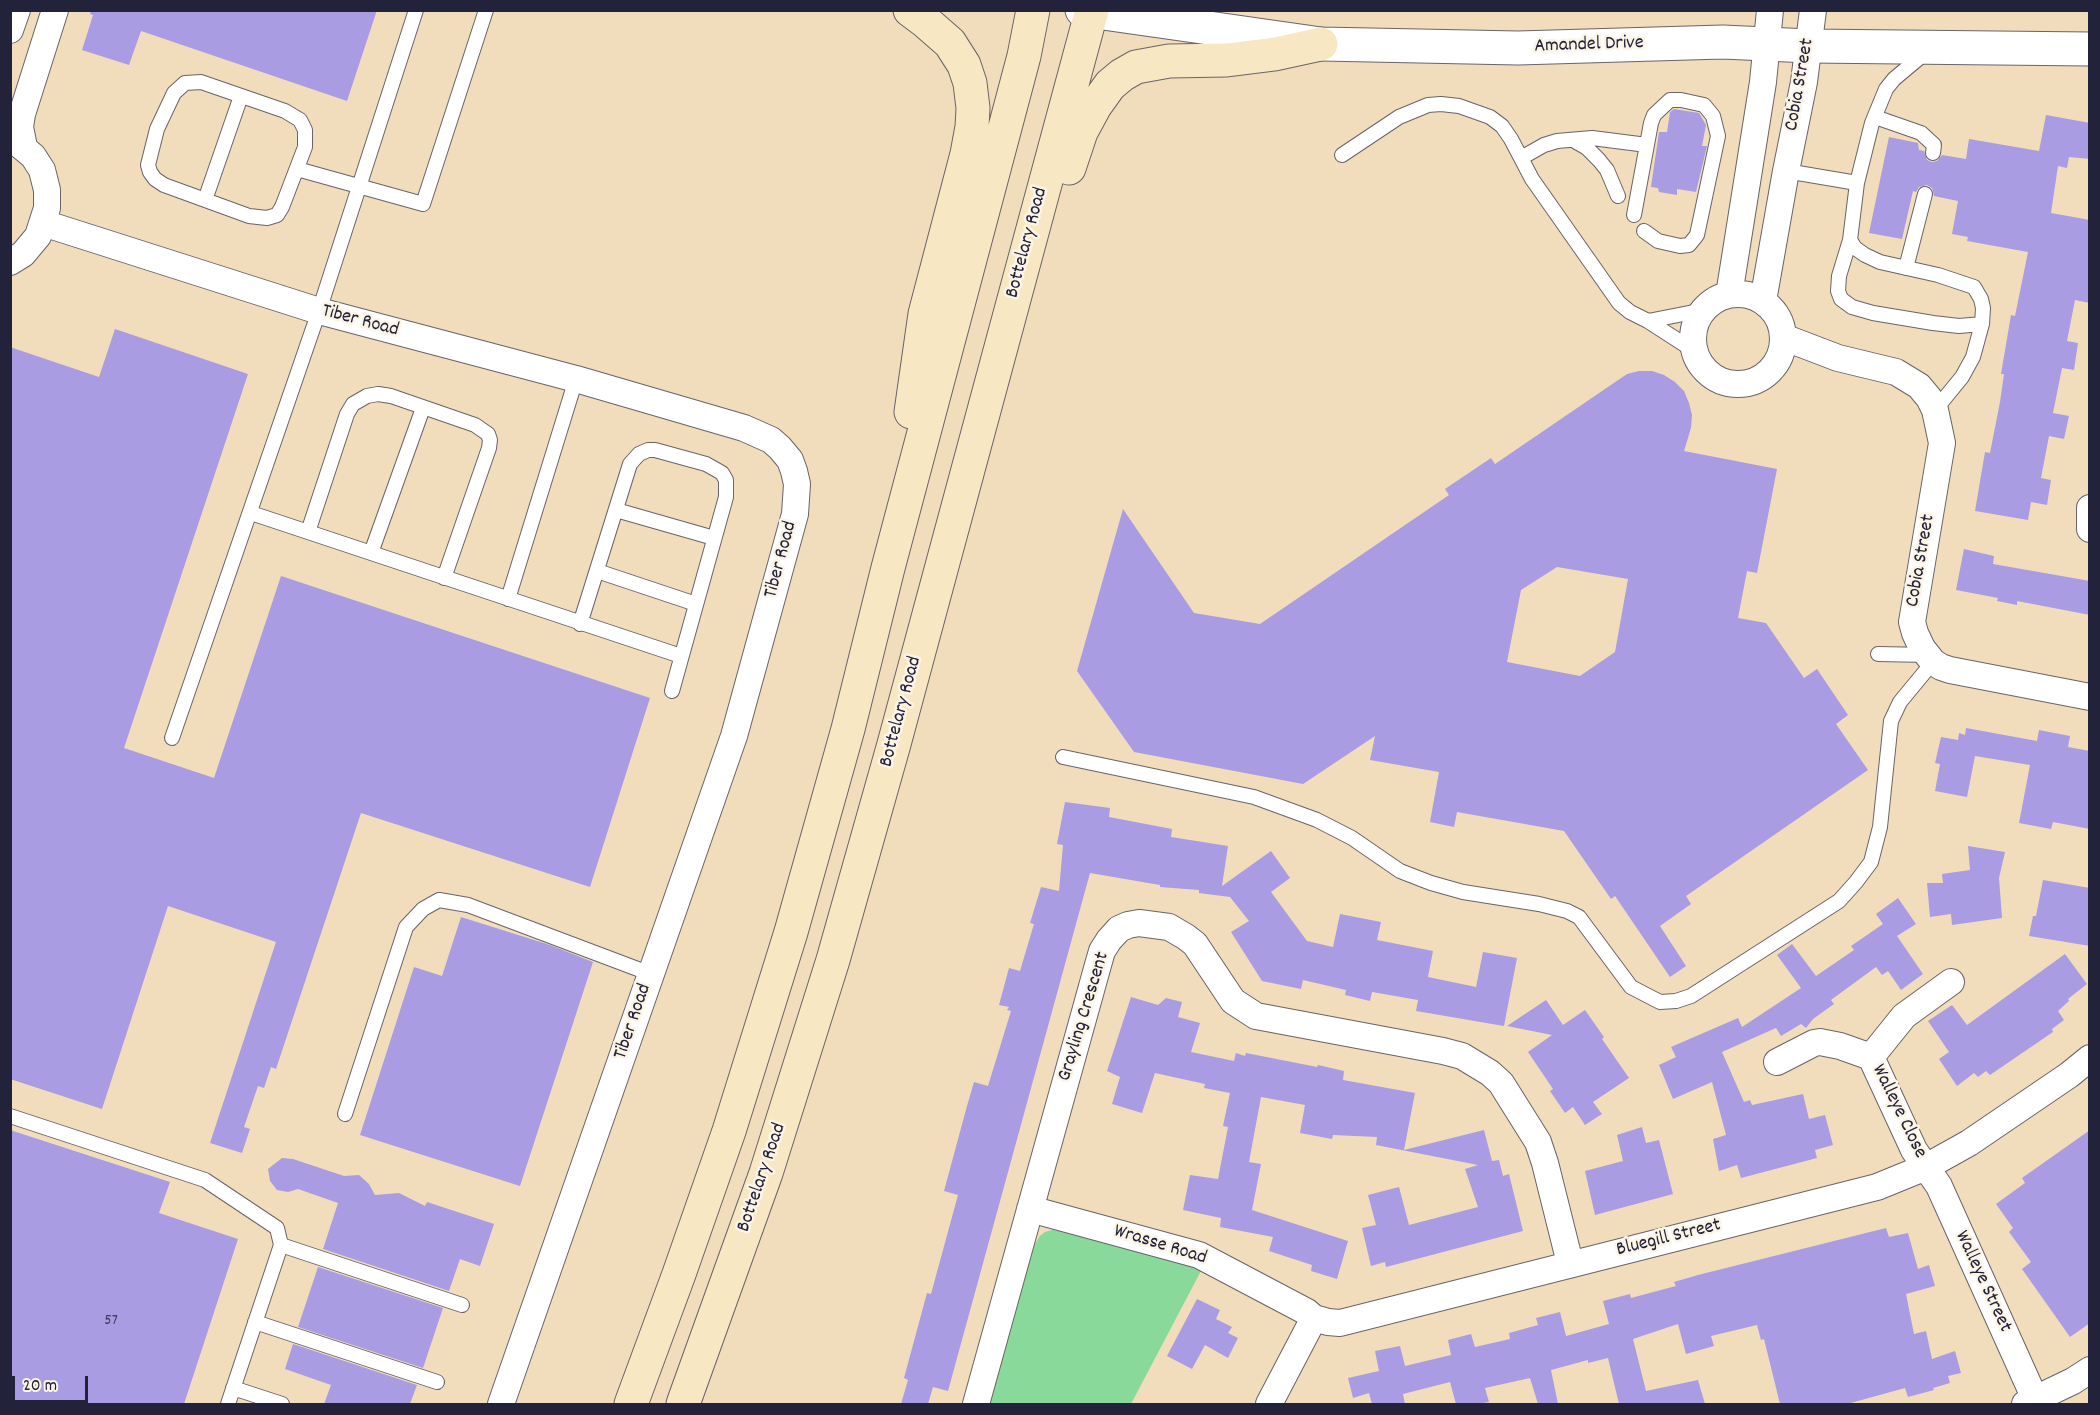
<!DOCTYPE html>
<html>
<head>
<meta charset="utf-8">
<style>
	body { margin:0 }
	#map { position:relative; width:2100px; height:1415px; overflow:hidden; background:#f1ddbc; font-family:Dekko,sans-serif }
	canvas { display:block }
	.frame { position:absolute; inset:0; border:12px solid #22223b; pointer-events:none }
	.scale { position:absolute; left:12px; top:1376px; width:76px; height:27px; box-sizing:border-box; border:3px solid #22223b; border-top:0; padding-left:8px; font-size:18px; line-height:21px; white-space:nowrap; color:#22223b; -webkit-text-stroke:4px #fcf5e5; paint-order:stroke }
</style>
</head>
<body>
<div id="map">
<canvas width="2100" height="1415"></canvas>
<div class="frame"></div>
<div class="scale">20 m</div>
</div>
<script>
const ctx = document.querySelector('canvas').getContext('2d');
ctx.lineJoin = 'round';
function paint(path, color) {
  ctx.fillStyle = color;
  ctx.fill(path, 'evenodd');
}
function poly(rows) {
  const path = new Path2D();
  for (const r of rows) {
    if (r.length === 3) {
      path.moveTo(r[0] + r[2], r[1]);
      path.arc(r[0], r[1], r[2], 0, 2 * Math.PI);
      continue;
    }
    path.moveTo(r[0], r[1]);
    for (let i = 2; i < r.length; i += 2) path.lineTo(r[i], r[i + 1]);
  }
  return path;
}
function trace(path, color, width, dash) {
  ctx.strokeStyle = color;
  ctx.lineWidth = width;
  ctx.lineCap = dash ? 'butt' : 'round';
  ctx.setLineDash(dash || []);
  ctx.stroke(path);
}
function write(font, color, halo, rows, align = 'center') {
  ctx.font = font + ' Dekko,sans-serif';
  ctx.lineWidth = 5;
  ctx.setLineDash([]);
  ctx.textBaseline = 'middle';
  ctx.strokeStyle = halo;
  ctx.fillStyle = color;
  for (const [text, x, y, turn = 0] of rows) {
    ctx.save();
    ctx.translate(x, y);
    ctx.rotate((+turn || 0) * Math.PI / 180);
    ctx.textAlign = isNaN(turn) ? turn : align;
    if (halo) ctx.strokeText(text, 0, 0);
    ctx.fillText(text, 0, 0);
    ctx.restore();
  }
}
const green = poly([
	[1059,1228,1202,1269,1131,1404,989,1404,1032,1248,1040,1236,1045,1232]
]);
const building = poly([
	[91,10,377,10,347,101,141,31,129,65,82,50,93,15,90,14],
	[1674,109,1699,113,1706,125,1702,146,1707,146,1696,192,1677,189,1677,195,1659,192,1658,188,1651,187,1659,132,1667,132,1670,112],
	[2046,115,2090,123,2090,159,2069,157,2067,168,2058,166,2051,213,2090,220,2090,303,2075,300,2067,341,2078,343,2074,370,2062,368,2053,413,2069,416,2064,439,2049,436,2041,478,2051,480,2047,505,2031,502,2028,520,1975,511,1985,452,1990,453,2000,402,2004,374,2001,374,2011,315,2015,316,2028,252,1967,241,1968,237,1952,234,1958,201,1934,196,1932,188,1927,185,1919,187,1916,192,1913,191,1902,239,1869,233,1889,137,1918,143,1919,150,1924,151,1927,160,1932,162,1937,161,1942,155,1966,159,1969,139,2039,151],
	[115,329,248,374,124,748,214,778,281,576,650,698,590,887,361,813,276,1069,271,1067,264,1088,258,1086,244,1127,250,1129,242,1153,210,1143,276,942,168,906,102,1109,10,1079,10,347,99,377],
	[1639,371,1652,371,1664,375,1675,382,1684,391,1689,403,1692,415,1691,428,1684,451,1777,469,1757,573,1747,571,1738,618,1766,623,1804,678,1817,669,1848,715,1836,724,1868,770,1686,896,1691,904,1660,926,1686,966,1670,977,1615,896,1611,899,1564,831,1457,812,1454,827,1430,822,1439,772,1370,760,1375,736,1303,784,1134,752,1077,671,1123,509,1194,613,1260,624,1449,495,1445,489,1491,458,1495,464,1627,374],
	[1557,567,1628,579,1615,652,1580,676,1507,662,1521,590],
	[1964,549,1994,556,1993,564,2090,581,2090,615,2017,601,2017,605,1997,601,1998,598,1956,590],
	[1966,728,2037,741,2039,730,2070,736,2068,747,2090,751,2090,829,2053,822,2051,829,2019,823,2030,765,1975,756,1967,797,1935,791,1940,764,1935,763,1941,737,1958,740,1959,733,1965,735],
	[1065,802,1110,808,1109,817,1172,829,1171,837,1228,846,1222,886,1271,851,1290,878,1271,892,1307,941,1333,947,1340,914,1381,922,1377,940,1433,951,1428,977,1476,987,1483,952,1517,958,1504,1026,1416,1011,1418,1000,1372,992,1370,1001,1345,995,1346,990,1303,980,1301,989,1262,981,1231,932,1249,921,1230,897,1199,893,1199,890,1160,887,1160,885,1090,873,948,1391,933,1387,928,1404,901,1404,908,1380,904,1378,927,1293,931,1294,958,1195,944,1191,967,1106,974,1082,988,1086,1011,1011,1007,1010,1009,1007,999,1005,1009,968,1020,971,1034,924,1030,923,1041,887,1059,891,1063,845,1057,844],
	[1968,846,2005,852,1999,878,2002,918,1952,925,1951,914,1930,917,1927,883,1943,883,1942,874,1970,870],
	[2043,880,2090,888,2090,946,2029,936,2033,916,2036,916],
	[1898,898,1916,924,1897,936,1923,974,1901,990,1888,971,1882,975,1876,967,1831,1000,1834,1004,1813,1019,1806,1028,1801,1024,1781,1036,1776,1028,1722,1052,1744,1102,1750,1100,1752,1105,1803,1094,1809,1119,1825,1115,1833,1145,1815,1150,1817,1158,1741,1178,1737,1165,1719,1171,1713,1139,1726,1135,1712,1082,1673,1099,1659,1065,1676,1057,1671,1047,1738,1018,1742,1027,1801,988,1777,955,1792,944,1816,976,1854,950,1851,946,1883,924,1876,914],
	[461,917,550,945,593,962,520,1186,360,1135,414,967,442,976],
	[2065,954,2087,984,2068,999,2069,1001,2058,1011,2064,1020,2052,1029,2053,1032,1990,1075,1986,1071,1978,1077,1974,1073,1957,1086,1939,1059,1949,1052,1928,1021,1952,1005,1967,1025],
	[1131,997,1158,1005,1166,998,1182,1002,1178,1017,1200,1023,1191,1052,1234,1061,1236,1053,1245,1056,1246,1053,1317,1067,1318,1065,1344,1071,1343,1080,1415,1093,1404,1150,1484,1130,1492,1161,1499,1160,1503,1176,1509,1174,1523,1231,1386,1267,1385,1262,1371,1266,1362,1228,1376,1225,1368,1195,1399,1187,1409,1225,1478,1207,1465,1169,1478,1165,1376,1145,1377,1137,1333,1135,1332,1139,1300,1133,1305,1105,1261,1097,1249,1162,1261,1164,1252,1210,1348,1241,1337,1279,1311,1271,1312,1265,1269,1251,1273,1237,1220,1227,1221,1218,1183,1210,1190,1175,1218,1179,1228,1127,1223,1126,1230,1093,1204,1088,1205,1084,1155,1073,1142,1113,1112,1104,1120,1077,1107,1071],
	[1546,1000,1563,1025,1585,1010,1604,1037,1602,1039,1629,1078,1593,1102,1602,1114,1585,1125,1573,1107,1565,1113,1550,1091,1553,1089,1528,1052,1552,1035,1507,1026],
	[1642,1127,1646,1143,1659,1140,1673,1194,1595,1215,1585,1171,1623,1161,1617,1135],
	[10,1130,170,1182,159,1213,238,1239,184,1404,10,1404],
	[2090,1130,2090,1323,2070,1337,2022,1269,2031,1262,2009,1232,2013,1228,1996,1204,2025,1183,2022,1178],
	[282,1158,293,1159,344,1176,359,1175,369,1184,375,1195,399,1193,425,1206,427,1202,494,1224,480,1266,460,1259,449,1291,323,1249,338,1203,298,1189,288,1192,277,1190,270,1181,268,1169],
	[1886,1228,1889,1237,1908,1233,1918,1269,1929,1265,1935,1286,1906,1294,1914,1334,1926,1331,1932,1359,1955,1351,1961,1373,1948,1376,1950,1383,1933,1388,1934,1390,1908,1397,1905,1388,1847,1404,1780,1404,1764,1339,1761,1340,1757,1325,1711,1336,1714,1346,1686,1354,1678,1324,1633,1339,1646,1391,1698,1380,1705,1404,1619,1404,1608,1358,1588,1363,1588,1360,1551,1370,1558,1404,1538,1404,1530,1378,1485,1388,1489,1402,1478,1404,1456,1404,1450,1382,1403,1394,1405,1404,1372,1404,1369,1393,1353,1398,1348,1378,1379,1371,1375,1351,1400,1346,1405,1366,1451,1355,1448,1340,1471,1334,1475,1347,1510,1339,1509,1333,1538,1325,1536,1318,1560,1312,1566,1336,1609,1324,1603,1301,1630,1294,1631,1298,1676,1286,1674,1282,1698,1275],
	[318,1267,443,1308,423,1368,298,1327],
	[1197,1299,1220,1310,1216,1319,1232,1327,1228,1333,1238,1338,1228,1358,1205,1345,1192,1369,1167,1356],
	[293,1344,417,1385,410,1404,324,1404,331,1385,285,1369]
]);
const service = poly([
	[1925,53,1894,79,1886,89,1872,123,1857,183,1850,240,1855,248,1865,255,1880,262,1938,275,1974,287,1981,299,1983,308,1982,324,1973,357,1962,377,1935,410],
	[201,82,285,111,300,120,305,130,305,147,282,207,277,215,267,218,249,216,164,185,155,179,150,172,148,165,157,129,174,93,185,83,201,82],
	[1875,117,1921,133,1934,145,1933,153],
	[1573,140,1587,148,1599,160,1607,170,1618,196],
	[1342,155,1399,117,1428,105,1441,104,1459,106,1490,117,1502,126,1511,139,1532,179,1619,303,1630,312,1648,321,1696,352],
	[1521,158,1544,145,1557,141,1592,138,1647,145],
	[297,169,423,204,486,10],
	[1786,171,1857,183],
	[205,200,241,96],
	[1634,215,1651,123,1654,115,1670,100,1681,100,1704,105,1713,116,1718,136,1697,235,1689,245,1680,246,1658,241,1644,231],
	[1850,240,1839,276,1838,291,1841,299,1852,307,1873,313,1933,323,1959,326,1982,324],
	[1906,268,1925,194],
	[1648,321,1704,310],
	[616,510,714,538],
	[251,513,681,656],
	[308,532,347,414,353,404,367,396,378,394,391,396,475,425,488,434,490,440,489,448,444,578],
	[371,553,423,408],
	[597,571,696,604],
	[508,599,576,379],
	[580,624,630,464,639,454,648,450,655,450,706,464,722,473,726,480,726,497,672,691],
	[1878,654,1928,655],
	[172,738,319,311,416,10],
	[1063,757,1254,797,1317,820,1352,838,1400,871,1431,883,1463,892,1539,904,1567,911,1579,917,1631,987,1660,1002,1676,1001,1691,996,1839,901,1856,882,1871,862,1880,827,1891,721,1900,702,1933,662],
	[345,1114,406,927,423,909,439,900,468,905,651,974],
	[10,1116,205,1180,277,1228,281,1245,228,1404],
	[281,1245,462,1305],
	[255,1322,437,1382],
	[233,1388,282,1404]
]);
const minor = poly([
	[10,30,17,10],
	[10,137,33,156,42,170,47,190,47,208,38,236,23,254,10,262],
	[24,147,20,127,22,114,55,10],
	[43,223,319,311,576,379,744,428,771,440,780,448,790,460,794,471,797,484,795,514,734,736,501,1404],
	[1738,339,45],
	[1729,295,1763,82,1770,10],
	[1763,301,1786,171,1804,82,1813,10],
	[1783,337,1838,358,1896,372,1919,386,1929,398,1935,410,1942,443,1912,622,1915,633,1922,648,1933,662,1941,667,1950,670,2090,697],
	[2090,508,2090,529],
	[1951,982,1904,1016,1871,1057,1914,1150,1939,1186,2035,1399],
	[1777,1062,1814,1043,1820,1042,1840,1046,1871,1057],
	[1030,1209,1199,1255,1307,1312,1314,1318,1328,1322,1340,1323,1877,1187,1926,1167,1969,1143,2069,1075,2090,1058],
	[976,1404,1098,965,1102,951,1109,940,1119,929,1128,925,1139,923,1169,927,1186,937,1195,944,1233,1001,1256,1016,1443,1051,1462,1056,1490,1073,1501,1083,1538,1142,1545,1163,1570,1263],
	[1269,1404,1314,1318],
	[2025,1404,2073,1381,2090,1370]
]);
const tertiary = poly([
	[1082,10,1321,44,1518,48,1723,42,1809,46,2090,49]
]);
const secondary = poly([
	[910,10,926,22,950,43,964,65,970,83,973,108,972,127,967,154,925,314,911,412],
	[1069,168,1081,132,1095,106,1110,85,1122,75,1136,67,1169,61,1227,60,1275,54,1321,44],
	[631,1404,679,1274,729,1131,791,932,848,729,888,568,1024,56,1033,10],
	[683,1404,766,1173,833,960,894,744,1092,10]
]);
const numberNames = [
	["57",111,1322]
];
const streetNames = [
	["Amandel Drive",1589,46,-2],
	["Cobia Street",1801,85,-80],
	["Bottelary Road",1028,243,-75],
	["Tiber Road",360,322,15],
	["Tiber Road",782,560,-75],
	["Cobia Street",1922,561,-80],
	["Bottelary Road",902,712,-75],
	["Grayling Crescent",1085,1017,-73],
	["Tiber Road",634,1022,-71],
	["Walleye Close",1898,1112,64],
	["Bottelary Road",763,1178,-71],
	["Bluegill Street",1669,1239,-14],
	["Wrasse Road",1160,1246,17],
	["Walleye Street",1982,1282,65]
];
paint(green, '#88d99a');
paint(building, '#a99ce2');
trace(service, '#6a6368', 16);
trace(minor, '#6a6368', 28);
trace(tertiary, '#6a6368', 35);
trace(secondary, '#6a6368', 35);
trace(service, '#fff', 14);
trace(minor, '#fff', 26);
trace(tertiary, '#fff', 33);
trace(secondary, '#f7e8c3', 33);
write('16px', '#444065', null, numberNames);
write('20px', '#22223b', '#fcf5e5', streetNames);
</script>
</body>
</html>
